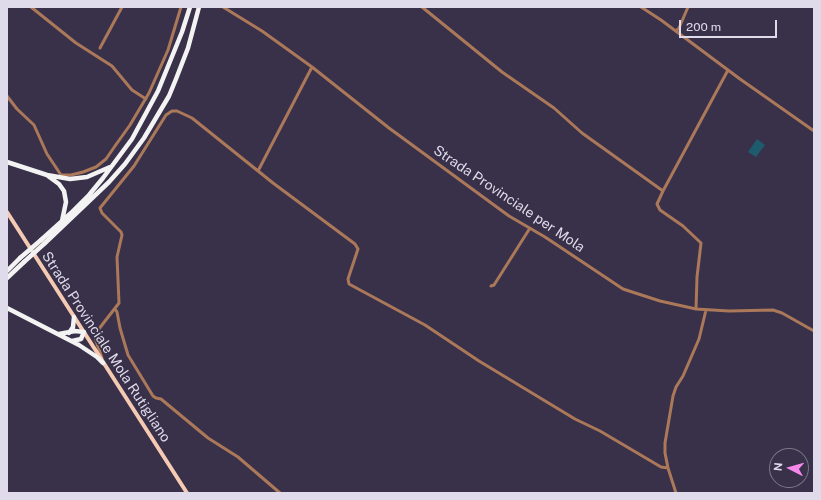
<!DOCTYPE html>
<html>
<head>
<meta charset="utf-8">
<style>
	body { margin:0 }
	#map { position:relative; width:821px; height:500px; overflow:hidden; background:#383149; font-family:"Public Sans",sans-serif }
	canvas { display:block }
	.frame { position:absolute; inset:0; border:8px solid #dfdbea; pointer-events:none }
	.north { position:absolute; left:769px; top:448px; width:40px; height:40px; box-sizing:border-box; background:#383149; border:1px solid #7b7589; border-radius:50%; rotate:276deg; font-size:11px; font-weight:700; line-height:16px; text-align:center; color:#dfdbea }
	.north::after { content:''; display:block; margin:auto; width:14px; height:18px; background:#f688ec; clip-path:polygon(50% 0,100% 100%,50% 72%,0 100%) }
	.scale { position:absolute; left:679px; top:20px; width:98px; height:18px; box-sizing:border-box; border:2px solid #dfdbea; border-top:0; padding-left:5px; font-size:12px; line-height:14px; white-space:nowrap; color:#dfdbea; -webkit-text-stroke:3px #383149; paint-order:stroke }
</style>
</head>
<body>
<div id="map">
<canvas width="821" height="500"></canvas>
<div class="frame"></div>
<div class="north">N</div>
<div class="scale">200 m</div>
</div>
<script>
const ctx = document.querySelector('canvas').getContext('2d');
ctx.lineJoin = 'round';
function paint(path, color) {
  ctx.fillStyle = color;
  ctx.fill(path, 'evenodd');
}
function poly(rows) {
  const path = new Path2D();
  for (const r of rows) {
    path.moveTo(r[0], r[1]);
    for (let i = 2; i < r.length; i += 2) path.lineTo(r[i], r[i + 1]);
  }
  return path;
}
function trace(path, color, width, dash) {
  ctx.strokeStyle = color;
  ctx.lineWidth = width;
  ctx.lineCap = dash ? 'butt' : 'round';
  ctx.setLineDash(dash || []);
  ctx.stroke(path);
}
function write(font, color, halo, rows, align = 'center') {
  ctx.font = font + ' "Public Sans",sans-serif';
  ctx.lineWidth = 3.5;
  ctx.setLineDash([]);
  ctx.textBaseline = 'middle';
  ctx.strokeStyle = halo;
  ctx.fillStyle = color;
  for (const [text, x, y, turn = 0] of rows) {
    ctx.save();
    ctx.translate(x, y);
    ctx.rotate((+turn || 0) * Math.PI / 180);
    ctx.textAlign = isNaN(turn) ? turn : align;
    if (halo) ctx.strokeText(text, 0, 0);
    ctx.fillText(text, 0, 0);
    ctx.restore();
  }
}
const water = poly([
	[757,139,765,145,756,157,748,152]
]);
const minor = poly([
	[31,7,76,43,112,66,132,90,146,99],
	[223,7,262,31,312,67,389,128,509,216,545,237,623,289,660,301,696,309,729,311,773,310,782,313,814,331],
	[422,7,502,72,554,108,582,133,663,191,657,204,660,210,683,226,701,243,697,277,696,309],
	[641,7,661,20,740,79,814,131],
	[676,31,679,28,688,7],
	[100,48,122,7],
	[7,96,17,109,34,125,47,154,61,175,71,175,83,172,96,167,106,159,115,146,130,125,149,93,168,50,181,7],
	[258,171,312,67],
	[663,191,728,70],
	[491,286,494,285,530,228],
	[115,309,117,312,120,328,128,355,153,396,156,398,161,399,208,438,238,457,280,493],
	[102,358,95,338,95,334,119,303,117,257,122,235,121,232,102,213,100,208,134,166,166,115,172,111,177,111,192,118,273,183,355,244,358,249,348,279,349,284,425,325,479,361,575,419,600,431,661,467,668,468,676,493],
	[668,468,665,453,665,443,673,396,676,387,683,376,699,339,706,310]
]);
const major = poly([
	[7,212,187,493]
]);
const highway = poly([
	[7,162,47,175,70,179,87,177,110,167],
	[48,176,59,184,64,191,66,202,62,221],
	[41,240,71,213,89,195,103,178,132,139,158,91,182,32,190,7],
	[45,243,109,182,125,164,144,138,169,96,176,79,188,48,199,7],
	[7,271,20,258],
	[7,278,24,262],
	[7,308,79,345,97,357,103,363],
	[69,333,73,327,74,317],
	[59,334,75,331,84,332,81,339,72,341]
]);
const highwayBridge = poly([
	[20,258,41,240],
	[24,262,45,243]
]);
const streetNames = [
	["Strada Provinciale per Mola",509,199,34],
	["Strada Provinciale Mola Rutigliano",106,347,57]
];
paint(water, '#1e5b6c');
trace(minor, '#ab785a', 3);
trace(major, '#f5cab2', 4);
trace(highway, '#f3f3f3', 4.5);
trace(highwayBridge, '#f3f3f3', 4.5);
write('14px', '#dfdbea', '#383149', streetNames);
</script>
</body>
</html>
